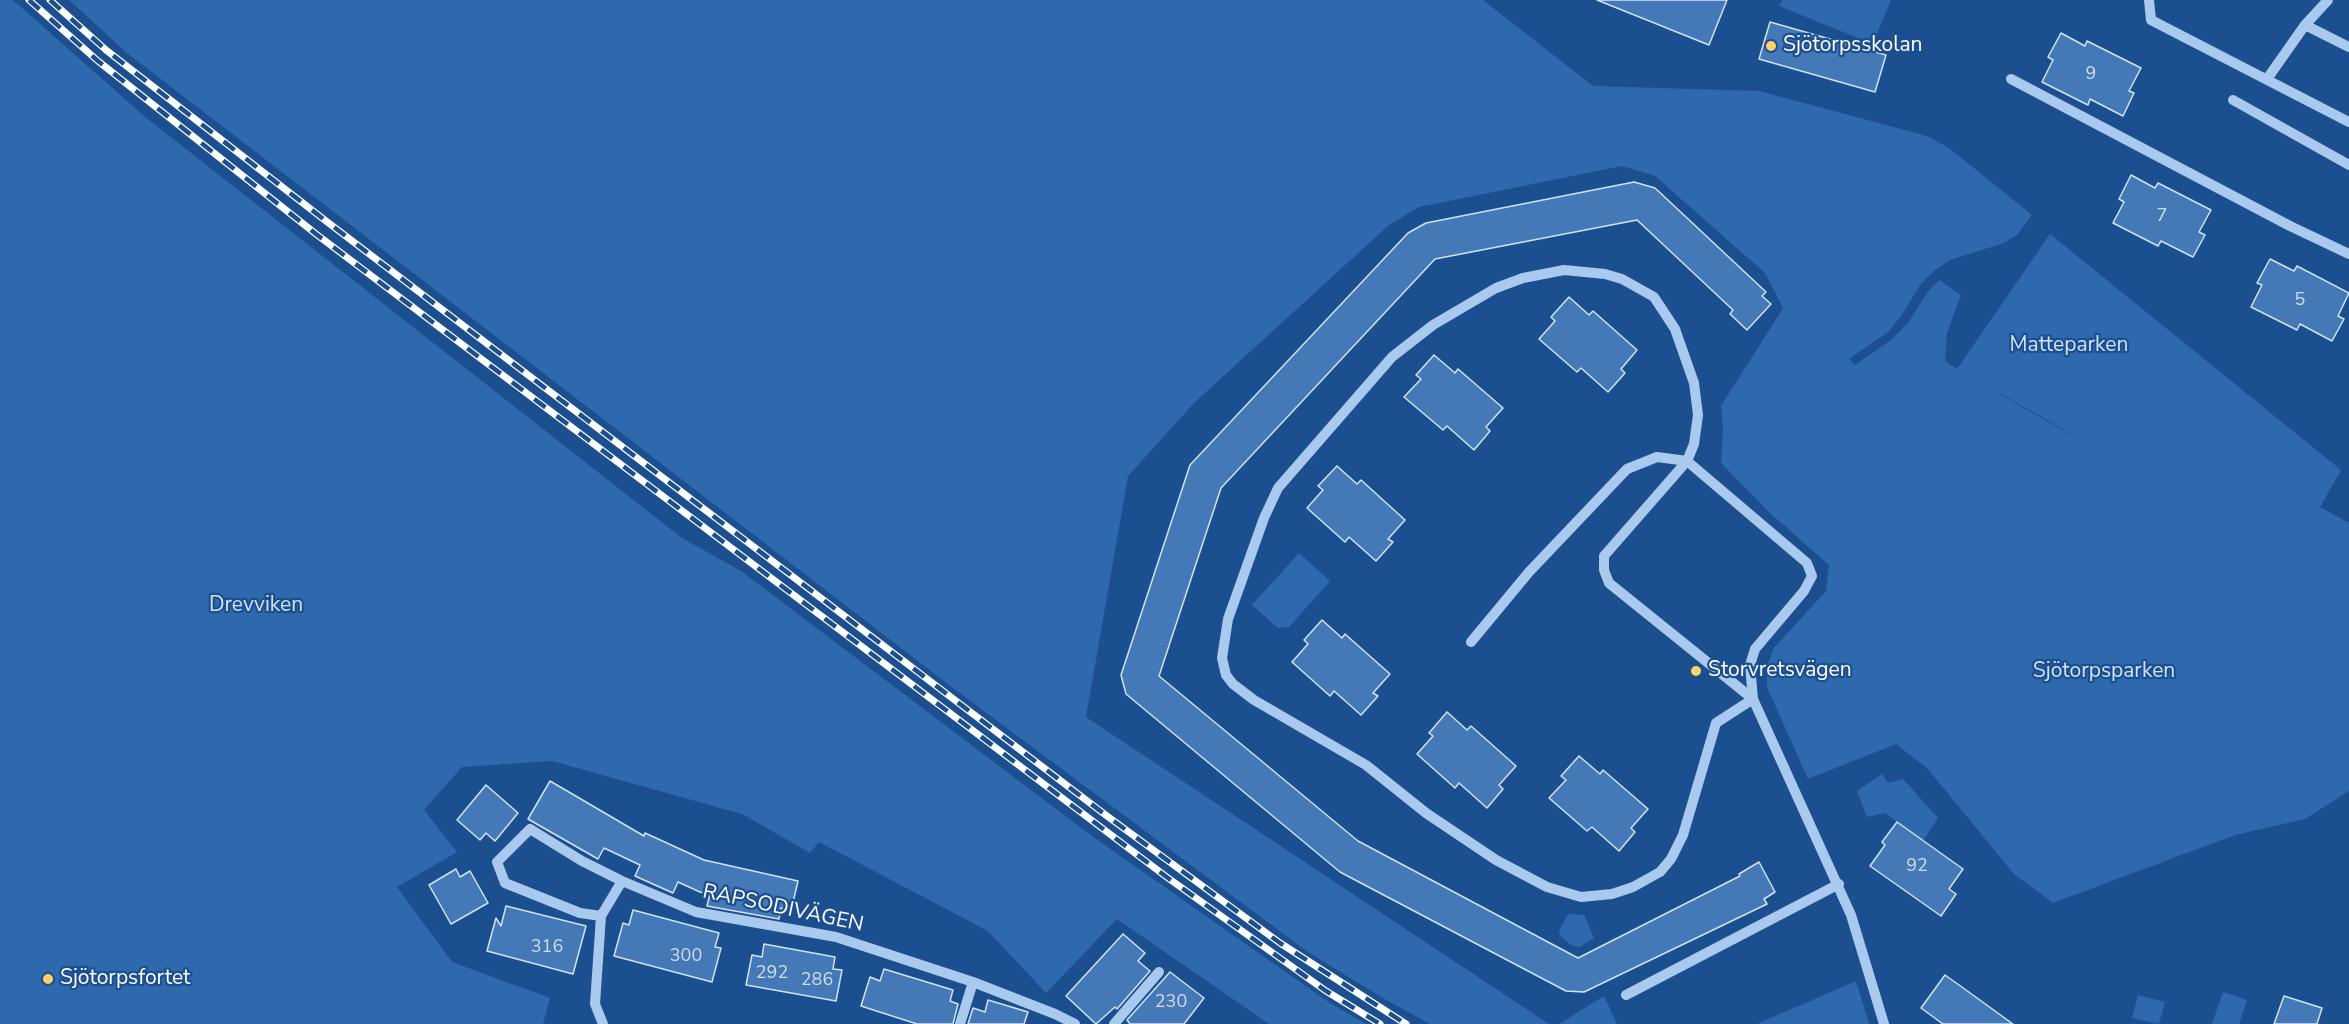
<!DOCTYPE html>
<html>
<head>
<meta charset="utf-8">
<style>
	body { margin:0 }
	canvas { display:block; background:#1b4f8f }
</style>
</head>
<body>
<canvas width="2349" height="1024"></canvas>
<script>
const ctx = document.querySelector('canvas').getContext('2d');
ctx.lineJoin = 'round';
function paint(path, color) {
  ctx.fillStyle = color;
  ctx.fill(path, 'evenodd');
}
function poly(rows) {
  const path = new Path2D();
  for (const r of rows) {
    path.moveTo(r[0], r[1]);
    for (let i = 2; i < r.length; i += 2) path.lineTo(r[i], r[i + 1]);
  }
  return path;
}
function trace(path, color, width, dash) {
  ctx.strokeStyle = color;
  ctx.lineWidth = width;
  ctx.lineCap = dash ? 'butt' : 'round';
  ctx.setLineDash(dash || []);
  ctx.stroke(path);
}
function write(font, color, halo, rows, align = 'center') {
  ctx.font = font + ' "Nunito Sans",sans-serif';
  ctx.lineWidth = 4.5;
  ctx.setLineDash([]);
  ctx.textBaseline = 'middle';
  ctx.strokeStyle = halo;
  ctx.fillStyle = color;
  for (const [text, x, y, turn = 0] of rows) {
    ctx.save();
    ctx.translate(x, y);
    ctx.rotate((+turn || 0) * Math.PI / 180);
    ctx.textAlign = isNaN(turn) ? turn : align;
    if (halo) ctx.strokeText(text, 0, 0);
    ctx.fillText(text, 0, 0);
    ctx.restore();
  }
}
const green = poly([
	[0,0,13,0,144,116,682,538,741,571,1092,836,1327,1001,1366,1024,1269,1024,1117,919,1046,993,988,931,819,842,810,853,742,814,552,761,462,767,424,810,457,852,397,887,452,962,550,998,543,1024,0,1024],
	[69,0,1483,0,1593,86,1759,91,1927,136,1949,148,2032,215,2017,235,2004,243,1950,260,1934,271,1920,285,1901,316,1888,332,1849,359,1855,365,1890,341,1908,323,1929,290,1939,280,1961,295,1947,333,1945,361,1957,369,2050,234,2341,470,2320,507,2349,523,2349,791,2305,819,2235,835,2053,903,2014,874,1927,768,1896,744,1808,779,1767,687,1767,666,1774,648,1826,591,1829,565,1770,513,1721,463,1723,428,1721,406,1783,308,1765,273,1655,176,1622,166,1419,207,1389,225,1195,402,1128,476,1086,717,1549,1024,1430,1024,1381,997,1305,950,953,688,127,53],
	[1995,391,1996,391,2096,448,2036,415],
	[1782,0,1891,0,1873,44,1779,6],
	[1299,553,1330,581,1289,627,1278,628,1252,605],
	[1882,774,1888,783,1903,779,1938,818,1923,841,1885,813,1867,817,1857,791],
	[1568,914,1584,915,1594,938,1579,947,1571,945,1560,936,1559,931],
	[1856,981,1869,1024,1757,1024],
	[2223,992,2247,1000,2239,1024,2212,1024],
	[2138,995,2165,1002,2159,1024,2132,1018],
	[1604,996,1617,1024,1559,1024]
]);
const building = poly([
	[1597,0,1727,0,1709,45,1597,0],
	[1770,22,1886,55,1875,92,1759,59,1770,22],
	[2061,33,2085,46,2087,41,2141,68,2129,91,2134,93,2123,116,2090,99,2088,105,2042,82,2053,60,2048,57,2061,33],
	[2131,175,2155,188,2158,183,2211,210,2199,232,2205,235,2193,257,2161,241,2158,246,2113,223,2124,202,2119,199,2131,175],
	[1634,182,1655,188,1766,292,1762,296,1771,304,1747,330,1730,314,1733,310,1637,220,1435,259,1221,488,1159,676,1358,841,1578,958,1740,876,1739,874,1759,862,1775,892,1764,899,1767,904,1584,992,1566,991,1340,872,1126,694,1121,675,1190,465,1408,233,1426,223,1634,182],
	[2270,259,2294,271,2297,266,2349,293,2338,316,2344,319,2332,341,2300,324,2297,330,2251,307,2262,285,2257,283,2270,259],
	[1569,297,1589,315,1593,311,1637,350,1621,369,1625,373,1608,392,1581,368,1577,372,1539,339,1555,321,1551,317,1569,297],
	[1434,355,1455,373,1458,369,1503,408,1486,427,1490,431,1474,450,1447,426,1443,430,1404,397,1421,379,1416,375,1434,355],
	[1337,466,1357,484,1361,480,1405,520,1388,539,1393,542,1376,561,1349,537,1345,542,1307,508,1323,490,1318,486,1337,466],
	[1322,620,1342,638,1345,634,1390,674,1373,693,1378,696,1361,715,1334,691,1330,696,1292,662,1308,644,1304,640,1322,620],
	[1447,712,1467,730,1471,726,1516,766,1499,785,1503,789,1487,808,1459,783,1455,788,1417,754,1433,736,1429,733,1447,712],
	[1579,756,1600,774,1603,770,1648,809,1631,828,1635,832,1619,851,1592,827,1587,831,1549,798,1566,780,1561,776,1579,756],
	[550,781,644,836,645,833,704,860,798,881,791,911,781,908,779,919,707,906,710,894,700,892,678,882,673,893,635,876,640,865,604,848,598,859,528,819,550,781],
	[486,785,518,813,495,841,486,833,480,840,457,820,486,785],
	[1897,822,1963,869,1949,889,1956,894,1941,916,1870,866,1885,845,1882,842,1897,822],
	[456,869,460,877,470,871,488,903,451,924,429,885,456,869],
	[506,906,586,926,573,974,487,951,496,918,501,926,506,906],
	[633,910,719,933,715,947,721,948,712,982,614,956,623,923,629,925,633,910],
	[1123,934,1145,953,1138,961,1150,971,1117,1009,1115,1007,1096,1024,1066,996,1123,934],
	[764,944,835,957,833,969,842,970,836,1001,746,985,752,955,762,957,764,944],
	[884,969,953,990,950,1001,958,1004,953,1024,917,1024,861,1006,870,977,880,981,884,969],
	[1170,972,1204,998,1184,1024,1130,1024,1127,1020,1170,972],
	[1945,975,1966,990,2013,1024,1943,1024,1921,1008,1945,975],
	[2284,996,2322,1008,2317,1024,2274,1024,2284,996],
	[988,1000,1028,1012,1024,1024,968,1024,973,1008,985,1012,988,1000]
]);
const minor = poly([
	[2149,0,2151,20,2349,122],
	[2305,25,2349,47],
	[2011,79,2290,226,2349,254],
	[2267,79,2305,25,2328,0],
	[2233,100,2349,165],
	[1471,642,1529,572,1627,469,1657,457,1687,461,1694,444,1698,415,1694,383,1675,329,1654,297,1622,279,1605,274,1564,270,1523,278,1496,288,1433,325,1392,357,1278,488,1264,518,1228,619,1222,658,1226,675,1233,684,1254,700,1366,765,1426,813,1496,860,1547,887,1581,897,1612,894,1633,887,1660,872,1671,859,1683,835,1716,723,1753,699],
	[1753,699,1609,583,1604,570,1604,556,1687,461,1807,563,1812,576,1804,591,1755,649,1750,665,1753,699,1851,915,1884,1024],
	[601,916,580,913,505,883,497,862,530,829,582,861,622,881,696,912,836,937,973,982,1055,1014,1075,1024],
	[1626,995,1839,884],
	[603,1024,595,1004,601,916,622,881],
	[960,1024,973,982],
	[1114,1024,1159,972]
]);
const rail = poly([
	[29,0,98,61,316,234,1168,878,1326,991,1380,1024],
	[50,0,106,50,326,221,1107,816,1280,943,1406,1024]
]);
const markers = [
	[1771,46,6,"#ffd166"],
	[1696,671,6,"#ffd166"],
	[48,979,6,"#ffd166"]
];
const numberNames = [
	["9",2091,75],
	["7",2162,217],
	["5",2300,301],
	["92",1917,867],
	["316",547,948],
	["300",686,957],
	["292",772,974],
	["286",817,981],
	["230",1171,1003]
];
const poiNames = [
	["Sjötorpsskolan",1783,46],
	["Storvretsvägen",1708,671],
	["Sjötorpsfortet",60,979]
];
const parkNames = [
	["Matteparken",2069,346],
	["Drevviken",256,606],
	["Sjötorpsparken",2104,672]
];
const streetNames = [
	["RAPSODIVÄGEN",783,909,12]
];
paint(green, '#2e69ad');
paint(building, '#4478b7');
trace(building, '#cfe3fa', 1.5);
trace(minor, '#a9c9ee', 10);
trace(rail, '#fff', 7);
trace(rail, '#1b4f8f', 4.5, [14]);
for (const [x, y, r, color] of markers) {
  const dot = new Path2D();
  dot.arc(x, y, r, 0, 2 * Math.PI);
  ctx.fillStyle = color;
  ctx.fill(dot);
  trace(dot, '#1b4f8f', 2);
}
write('18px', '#d0dded', null, numberNames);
write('21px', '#fff', '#1b4f8f', poiNames, 'left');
write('21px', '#cfe3fa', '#1b4f8f', parkNames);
write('21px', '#fff', '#1b4f8f', streetNames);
</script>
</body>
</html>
